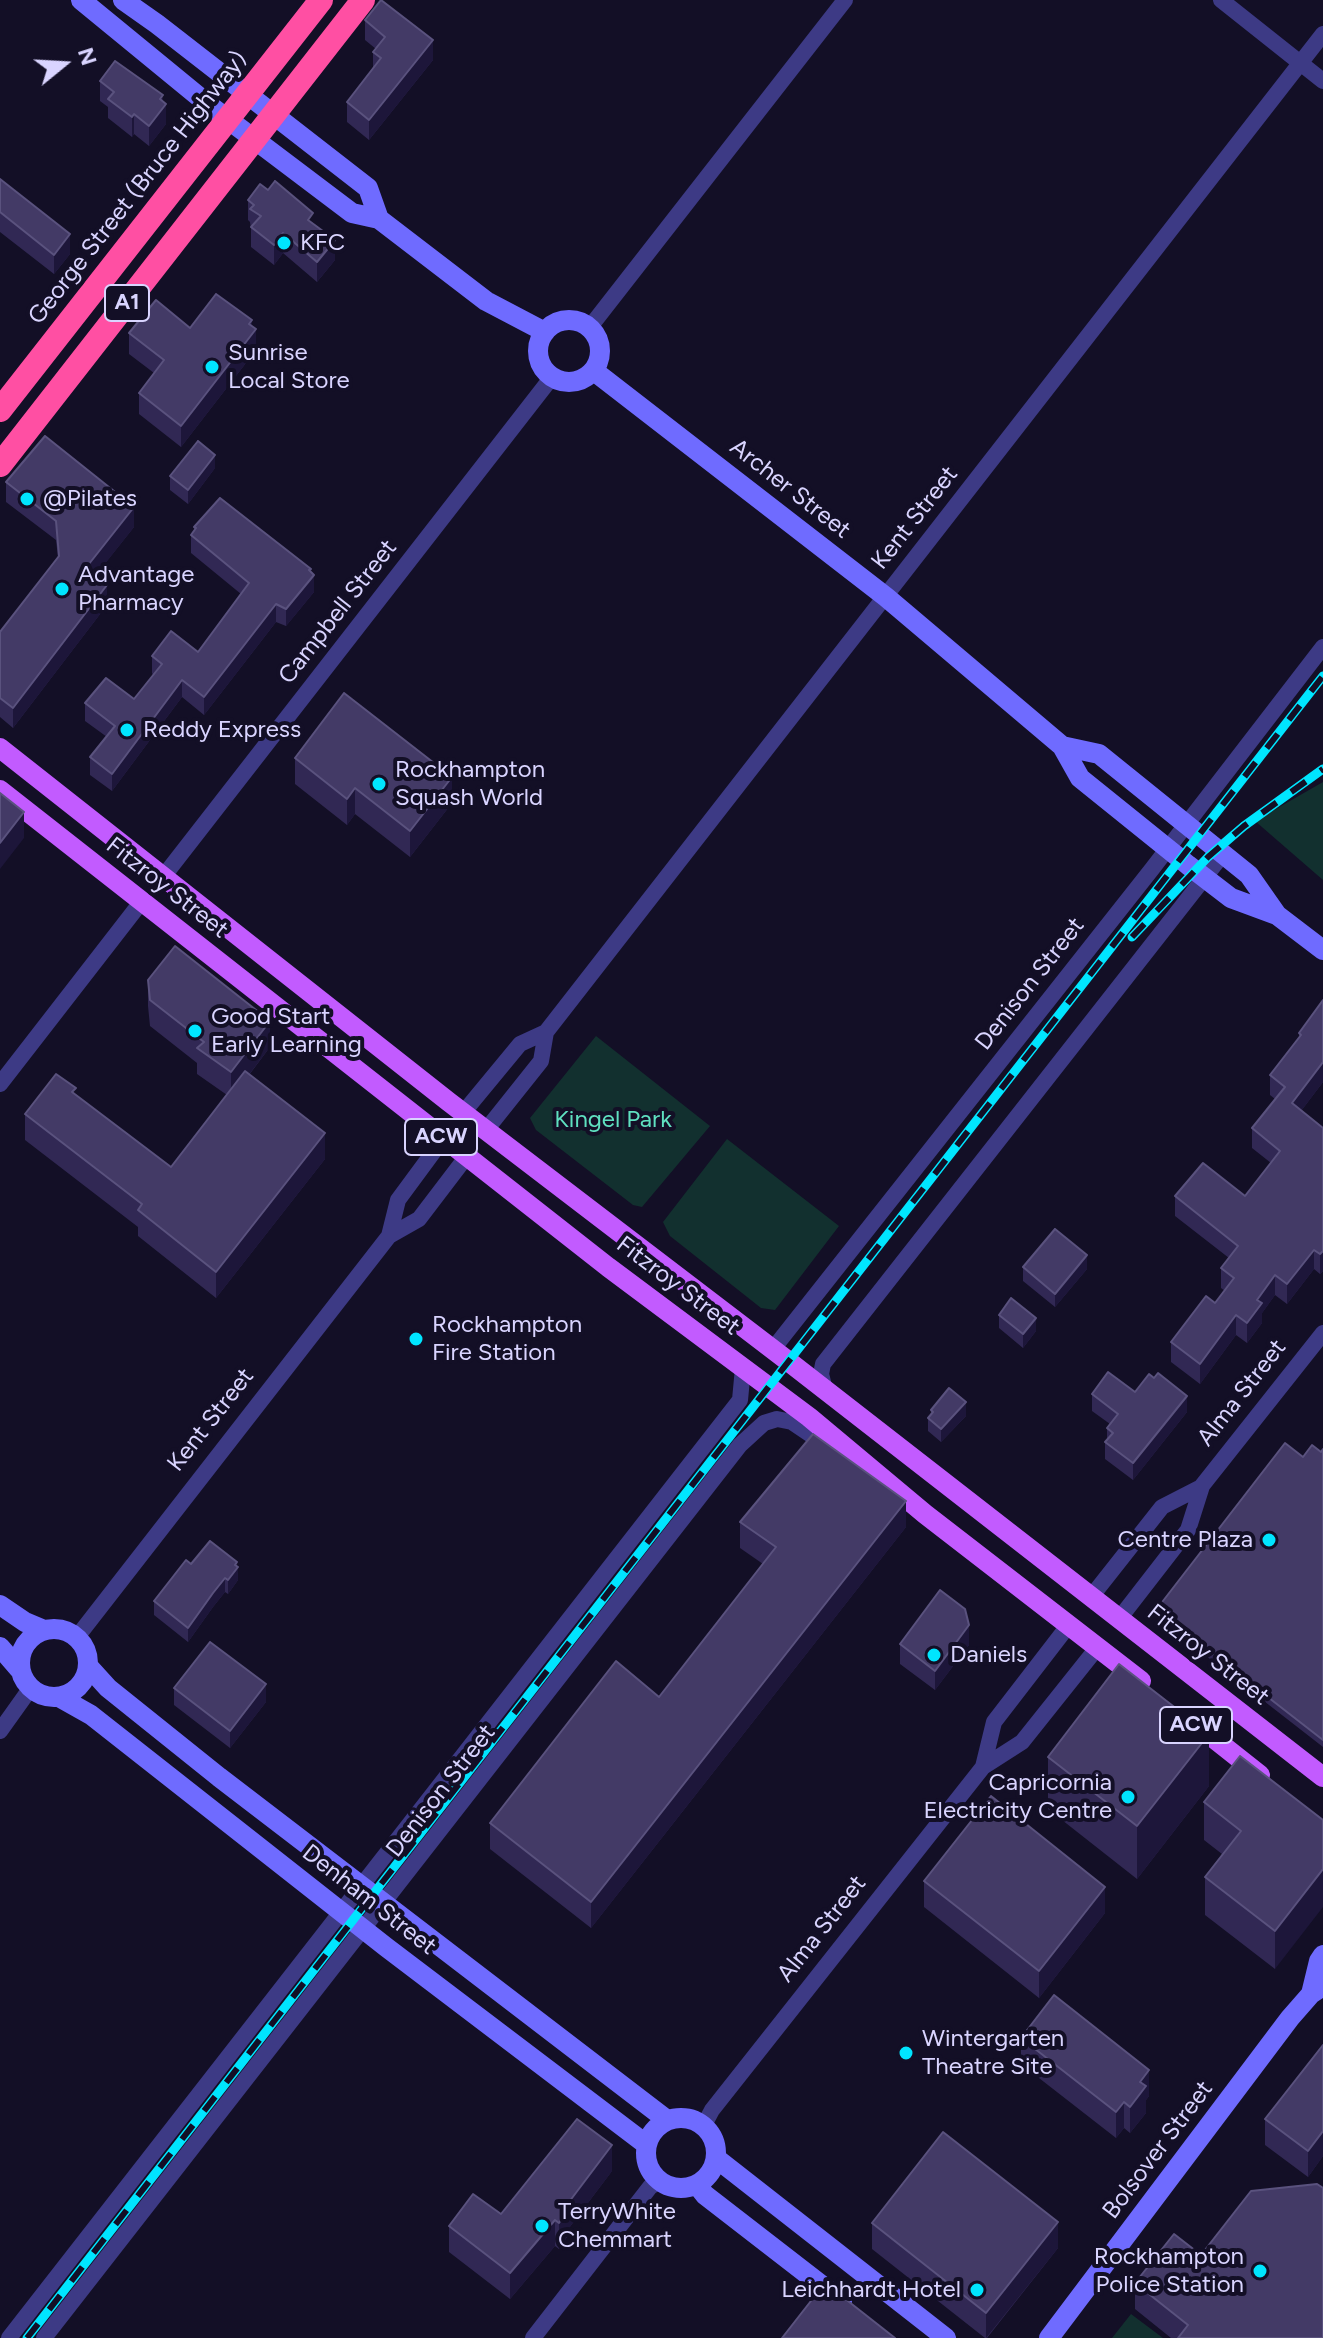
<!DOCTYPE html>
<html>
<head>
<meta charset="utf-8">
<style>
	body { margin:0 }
	#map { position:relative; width:1323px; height:2338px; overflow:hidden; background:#130f26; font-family:Figtree,sans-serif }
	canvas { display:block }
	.north { position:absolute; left:24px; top:24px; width:80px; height:80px; -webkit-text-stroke:6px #130f26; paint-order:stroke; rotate:72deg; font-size:22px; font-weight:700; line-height:32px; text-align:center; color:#d9d4ff }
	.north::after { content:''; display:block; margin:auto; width:28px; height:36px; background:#d9d4ff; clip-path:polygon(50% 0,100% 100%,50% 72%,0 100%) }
</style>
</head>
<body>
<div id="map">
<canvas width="1323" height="2338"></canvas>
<div class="north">N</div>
</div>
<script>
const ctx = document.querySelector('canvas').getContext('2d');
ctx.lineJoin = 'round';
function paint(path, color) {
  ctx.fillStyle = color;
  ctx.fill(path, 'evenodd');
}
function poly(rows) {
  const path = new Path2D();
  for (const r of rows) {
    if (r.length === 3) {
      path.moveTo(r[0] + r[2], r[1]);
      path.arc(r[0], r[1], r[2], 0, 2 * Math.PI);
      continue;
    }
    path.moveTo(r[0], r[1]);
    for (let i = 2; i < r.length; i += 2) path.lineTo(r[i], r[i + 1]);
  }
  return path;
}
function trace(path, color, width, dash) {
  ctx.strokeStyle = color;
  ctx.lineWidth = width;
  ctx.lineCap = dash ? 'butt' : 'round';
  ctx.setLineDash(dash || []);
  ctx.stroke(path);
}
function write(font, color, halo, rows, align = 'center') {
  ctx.font = font + ' Figtree,sans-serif';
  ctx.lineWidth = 8;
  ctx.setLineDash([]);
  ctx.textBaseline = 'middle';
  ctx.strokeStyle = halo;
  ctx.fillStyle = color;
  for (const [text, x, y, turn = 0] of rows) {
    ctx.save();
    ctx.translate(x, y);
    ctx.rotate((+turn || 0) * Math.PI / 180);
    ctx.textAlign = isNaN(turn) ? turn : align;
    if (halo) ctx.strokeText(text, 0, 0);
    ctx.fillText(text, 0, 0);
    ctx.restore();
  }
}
const green = poly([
	[1323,782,1323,880,1255,821],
	[596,1036,710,1126,642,1207,633,1205,536,1130,530,1118],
	[727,1139,839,1226,775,1310,761,1308,670,1236,663,1222],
	[1131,2314,1163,2338,1112,2338]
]);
const street = poly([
	[1221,0,1323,81],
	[590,327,845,0],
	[163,877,552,377],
	[0,1084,142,901],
	[463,1113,520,1044,546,1032,1323,34],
	[486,1130,541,1061,546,1032],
	[389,1236,398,1200,443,1139],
	[773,1349,1152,869,1323,647],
	[825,1390,821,1374,823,1364,1223,854],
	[1091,1597,1162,1507,1201,1487,1323,1333],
	[1119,1619,1188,1530,1202,1486],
	[77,1637,389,1236,419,1219,467,1156],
	[0,1731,30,1689],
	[983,1767,994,1722,1068,1626],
	[704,2125,712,2110,983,1767,1022,1742,1097,1648],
	[9,2338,740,1400,743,1368],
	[44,2338,740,1445,764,1423,777,1419,792,1422,829,1447],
	[533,2338,650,2187,659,2181]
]);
const secondary = poly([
	[81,0,209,105,352,213,379,219,486,301,545,332],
	[123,0,157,24,368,188,379,219],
	[569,351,31],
	[594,371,886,597,1062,746,1080,778,1188,865,1231,898,1277,915,1323,950],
	[1062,746,1099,754,1249,875,1277,915],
	[0,1605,25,1622,44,1630],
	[54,1663,34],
	[0,1647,19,1669],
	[88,1666,108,1688,219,1777,667,2120],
	[59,1697,91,1715,386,1947,647,2145],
	[1311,1994,1319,1961,1323,1955],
	[681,2153,35],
	[716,2158,946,2338],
	[697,2185,705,2195,842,2301],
	[1049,2338,1290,2018,1311,1994,1323,1986]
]);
const primary = poly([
	[0,748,449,1102,788,1361,1323,1777],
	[0,790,608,1267,809,1417,925,1514,1141,1681],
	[1188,1718,1260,1775]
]);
const highway = poly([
	[0,410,321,0],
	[0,465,363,0]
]);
const rail = poly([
	[1132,937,1208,857,1244,826,1323,769],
	[27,2338,1323,676]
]);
const wall = poly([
	[365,20,433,60,369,140,347,122,347,102,373,68,373,52,376,49,365,40],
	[100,81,163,102,166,124,149,146,134,134,132,137,108,118,108,107,100,101],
	[0,179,70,254,54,274,0,232],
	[248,200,313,223,335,260,317,282,283,253,274,265,251,247,251,229,250,222,248,220],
	[252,326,256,350,181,447,139,414,139,393,154,373,129,354,129,333,190,328],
	[215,468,188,504,170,490,170,476],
	[6,482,134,527,95,576,107,605,13,728,0,717,0,632,58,558,56,540,6,502],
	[194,527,311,571,314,592,286,626,276,622,204,715,182,697,112,791,90,775,90,757,107,737,85,721,85,703,134,699,153,675,152,673,152,656,198,652,241,594,191,553,191,535,194,531],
	[295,758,452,803,410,857,355,814,347,825,295,784],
	[148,980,270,1047,249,1075,325,1159,216,1298,138,1236,138,1227,25,1140,25,1114,76,1095,171,1167,227,1095,197,1074,197,1063,150,1026,148,1006],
	[1323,1000,1323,1082,1301,1111,1323,1128,1323,1271,1320,1274,1314,1269,1287,1304,1275,1295,1262,1313,1262,1323,1247,1343,1236,1335,1200,1384,1171,1362,1171,1342,1215,1303,1225,1291,1221,1288,1221,1268,1229,1258,1175,1216,1175,1196,1245,1196,1271,1163,1252,1148,1252,1128,1275,1099,1270,1095,1270,1075,1299,1038,1299,1033],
	[1023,1267,1087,1269,1055,1307,1023,1281],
	[999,1315,1036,1331,1023,1348,999,1328],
	[1135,1392,1187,1412,1133,1480,1105,1459,1105,1442,1107,1439,1107,1428,1110,1424,1092,1411,1092,1394],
	[931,1410,966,1416,941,1442,928,1431,928,1418,931,1415],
	[1323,1449,1323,1747,1156,1617,1156,1610,1303,1457,1321,1452],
	[740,1522,906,1527,591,1928,490,1849,490,1823,659,1697,763,1564,740,1548],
	[191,1564,237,1566,238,1580,228,1594,225,1592,213,1607,188,1642,154,1615,154,1601],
	[900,1644,969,1645,935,1690,900,1664],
	[174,1688,266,1702,230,1748,174,1705],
	[1048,1757,1209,1786,1137,1879,1048,1809],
	[1204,1802,1323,1820,1275,1969,1205,1915,1205,1877,1222,1854,1204,1840],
	[924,1881,1105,1913,1039,1998,924,1907],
	[1021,2038,1149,2096,1146,2100,1146,2113,1130,2133,1124,2128,1116,2138,1021,2064],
	[1323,2045,1323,2156,1308,2177,1265,2145,1265,2119],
	[612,2171,569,2228,569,2234,559,2249,555,2246,510,2299,449,2252,449,2226,501,2214],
	[872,2223,1058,2248,987,2338,985,2338,872,2249],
	[1201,2255,1323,2338,1171,2338,1135,2309,1135,2283]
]);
const shadedWall = poly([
	[433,40,433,60,369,140,369,120],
	[163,95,163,108,166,104,166,124,149,146,149,126,160,99],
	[134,114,134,134,132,137,132,117],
	[283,233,283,253,274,265,274,245],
	[70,234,70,254,54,274,54,255],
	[335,240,335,260,317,282,317,262],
	[252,320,252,334,256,329,256,350,181,447,181,426],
	[215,455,215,468,188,504,188,490],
	[134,507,134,527,85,589,85,569],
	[311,569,311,579,314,575,314,592,286,626,286,609],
	[107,585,107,605,13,728,13,708],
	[276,604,276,622,204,715,204,697],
	[182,680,182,697,112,791,112,774],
	[452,777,452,803,410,857,410,831],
	[355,788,355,814,347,825,347,799],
	[24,812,24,838,0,869,0,843],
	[270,1021,270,1047,231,1098,231,1072],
	[1323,1062,1323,1082,1292,1123,1292,1103],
	[325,1133,325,1159,216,1298,216,1272],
	[1314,1250,1314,1269,1287,1304,1287,1284],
	[1323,1251,1323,1271,1320,1274,1320,1254],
	[1087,1255,1087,1269,1055,1307,1055,1294],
	[1275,1275,1275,1295,1262,1313,1262,1323,1247,1343,1247,1323,1257,1300],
	[1236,1315,1236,1335,1200,1384,1200,1364],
	[1036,1318,1036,1331,1023,1348,1023,1334],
	[1187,1396,1187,1412,1133,1480,1133,1463],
	[966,1402,966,1416,941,1442,941,1429],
	[906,1501,906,1527,591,1928,591,1902],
	[237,1562,238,1580,228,1594,228,1580],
	[225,1578,225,1592,213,1607,188,1642,188,1628,213,1593],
	[969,1625,969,1645,935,1690,935,1671],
	[266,1684,266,1702,230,1748,230,1731],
	[1209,1734,1209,1786,1137,1879,1137,1826],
	[1323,1869,1323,1907,1275,1969,1275,1931],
	[1105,1887,1105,1913,1039,1998,1039,1971],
	[1149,2070,1149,2096,1146,2100,1146,2113,1130,2133,1130,2107,1140,2082],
	[1124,2102,1124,2128,1116,2138,1116,2112],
	[1323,2131,1323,2156,1308,2177,1308,2151],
	[612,2145,612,2171,569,2228,569,2234,559,2249,559,2223,566,2206],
	[555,2220,555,2246,510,2299,510,2273],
	[1058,2222,1058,2248,986,2338,986,2313]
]);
const building = poly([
	[381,0,433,40,369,120,347,102,381,58,373,52,385,37,365,20,381,0],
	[115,61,163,95,160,99,166,104,149,126,134,114,132,117,108,99,114,92,100,81,115,61],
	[0,179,70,234,54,255,0,212,0,179],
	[275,181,313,213,308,220,335,240,317,262,283,233,274,245,251,227,261,216,250,209,254,205,248,200,260,184,268,190,275,181],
	[216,294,252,320,249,324,256,329,181,426,139,393,164,360,129,333,156,300,190,328,216,294],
	[45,436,134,507,85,569,107,585,13,708,0,698,0,632,59,556,56,521,6,482,45,436],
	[198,441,215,455,188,490,170,476,198,441],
	[220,498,311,569,309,570,314,575,286,609,276,604,204,697,182,680,112,774,90,757,115,726,85,703,106,678,134,699,162,664,152,656,171,631,198,652,249,583,191,535,196,528,194,527,220,498],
	[344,693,452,777,410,831,355,788,347,799,295,758,344,693],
	[0,793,24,812,0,843,0,793],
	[175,946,270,1021,231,1072,197,1048,204,1042,150,1000,148,980,175,946],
	[1323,1000,1323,1062,1292,1103,1323,1128,1323,1251,1320,1254,1314,1250,1287,1284,1275,1275,1257,1300,1262,1303,1247,1323,1236,1315,1200,1364,1171,1342,1206,1296,1215,1303,1234,1278,1221,1268,1238,1246,1175,1196,1203,1163,1245,1196,1280,1151,1252,1128,1285,1087,1270,1075,1301,1035,1299,1033,1323,1000],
	[245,1071,325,1133,216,1272,138,1210,142,1204,25,1114,56,1074,76,1088,72,1092,171,1167,245,1071],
	[1055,1229,1087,1255,1055,1294,1023,1267,1055,1229],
	[1011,1298,1036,1318,1023,1334,999,1315,1011,1298],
	[1108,1372,1135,1392,1149,1374,1154,1378,1158,1373,1187,1396,1133,1463,1105,1442,1113,1433,1107,1428,1118,1414,1092,1394,1108,1372],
	[949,1388,966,1402,941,1429,928,1418,933,1412,931,1410,949,1388],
	[813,1434,906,1501,591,1902,490,1823,616,1661,659,1697,776,1547,740,1522,813,1434],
	[1285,1443,1303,1457,1312,1445,1321,1452,1323,1449,1323,1740,1156,1610,1285,1443],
	[210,1541,237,1562,235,1565,238,1567,228,1580,225,1578,213,1593,188,1628,154,1601,186,1560,191,1564,210,1541],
	[940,1590,965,1609,969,1625,935,1671,900,1644,940,1590],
	[210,1642,266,1684,230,1731,174,1688,210,1642],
	[1119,1664,1209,1734,1137,1826,1048,1757,1119,1664],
	[1240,1756,1323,1820,1323,1869,1275,1931,1205,1877,1241,1831,1204,1802,1240,1756],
	[991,1796,1105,1887,1039,1971,924,1881,991,1796],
	[1054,1995,1149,2070,1140,2082,1146,2086,1130,2107,1124,2102,1116,2112,1021,2038,1054,1995],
	[1323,2045,1323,2131,1308,2151,1265,2119,1323,2045],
	[577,2119,612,2145,566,2206,569,2208,559,2223,555,2220,510,2273,449,2226,473,2194,501,2214,577,2119],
	[943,2132,1058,2222,986,2313,872,2223,943,2132],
	[1317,2184,1323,2188,1323,2338,1178,2338,1188,2325,1135,2283,1174,2234,1201,2255,1251,2191,1317,2184],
	[825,2283,895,2338,782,2338,825,2283]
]);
const markers = [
	[284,243,8,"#00e5ff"],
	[212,367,8,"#00e5ff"],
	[27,499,8,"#00e5ff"],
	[62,589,8,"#00e5ff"],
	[127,730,8,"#00e5ff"],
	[379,784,8,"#00e5ff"],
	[195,1031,8,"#00e5ff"],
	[416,1339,8,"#00e5ff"],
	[1269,1540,8,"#00e5ff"],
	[934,1655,8,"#00e5ff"],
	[1128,1797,8,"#00e5ff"],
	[906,2053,8,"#00e5ff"],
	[542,2226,8,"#00e5ff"],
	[1260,2271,8,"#00e5ff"],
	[977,2290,8,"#00e5ff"]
];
const shields = [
	[127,303,44],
	[441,1137,72],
	[1196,1725,72]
];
const shieldNames = [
	["A1",127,303],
	["ACW",441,1137],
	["ACW",1196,1725]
];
const streetNames = [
	["George Street (Bruce Highway)",138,188,-52],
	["Archer Street",790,489,38],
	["Kent Street",915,518,-52],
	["Campbell Street",338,612,-52],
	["Fitzroy Street",167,888,38],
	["Denison Street",1030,984,-52],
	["Fitzroy Street",678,1286,37],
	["Alma Street",1242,1393,-52],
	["Kent Street",211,1420,-52],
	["Fitzroy Street",1208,1655,38],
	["Denison Street",441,1791,-52],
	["Denham Street",369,1900,38],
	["Alma Street",822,1929,-52],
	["Bolsover Street",1158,2150,-53]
];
const poiNames = [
	["KFC",300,243],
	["Sunrise",228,353],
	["Local Store",228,381],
	["@Pilates",43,499],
	["Advantage",78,575],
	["Pharmacy",78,603],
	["Reddy Express",143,730],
	["Rockhampton",395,770],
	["Squash World",395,798],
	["Good Start",211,1017],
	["Early Learning",211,1045],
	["Rockhampton",432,1325],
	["Fire Station",432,1353],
	["Centre Plaza",1253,1540,"right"],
	["Daniels",950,1655],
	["Capricornia",1112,1783,"right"],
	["Electricity Centre",1112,1811,"right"],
	["Wintergarten",922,2039],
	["Theatre Site",922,2067],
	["TerryWhite",558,2212],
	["Chemmart",558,2240],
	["Rockhampton",1244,2257,"right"],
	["Police Station",1244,2285,"right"],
	["Leichhardt Hotel",961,2290,"right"]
];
const parkNames = [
	["Kingel Park",613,1120]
];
paint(green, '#12302f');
trace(street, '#3d3a85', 16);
trace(secondary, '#6f6bff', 20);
trace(primary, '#c25bff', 20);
trace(highway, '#ff4fa3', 24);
trace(rail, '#00e5ff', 9);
trace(rail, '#130f26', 6, [18]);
paint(wall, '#312854');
paint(shadedWall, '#1d163a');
paint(building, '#433a66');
trace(building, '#5a527e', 2);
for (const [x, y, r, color] of markers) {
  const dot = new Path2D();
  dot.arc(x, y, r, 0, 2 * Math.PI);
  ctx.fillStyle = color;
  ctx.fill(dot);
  trace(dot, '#130f26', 3);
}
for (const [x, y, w] of shields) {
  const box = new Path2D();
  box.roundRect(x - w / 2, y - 18, w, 36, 6);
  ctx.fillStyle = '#130f26';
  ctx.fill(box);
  trace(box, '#d9d4ff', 2);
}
write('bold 22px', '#d9d4ff', null, shieldNames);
write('24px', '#d9d4ff', '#130f26', streetNames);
write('24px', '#d9d4ff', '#130f26', poiNames, 'left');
write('24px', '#5fe0c0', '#130f26', parkNames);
</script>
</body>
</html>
